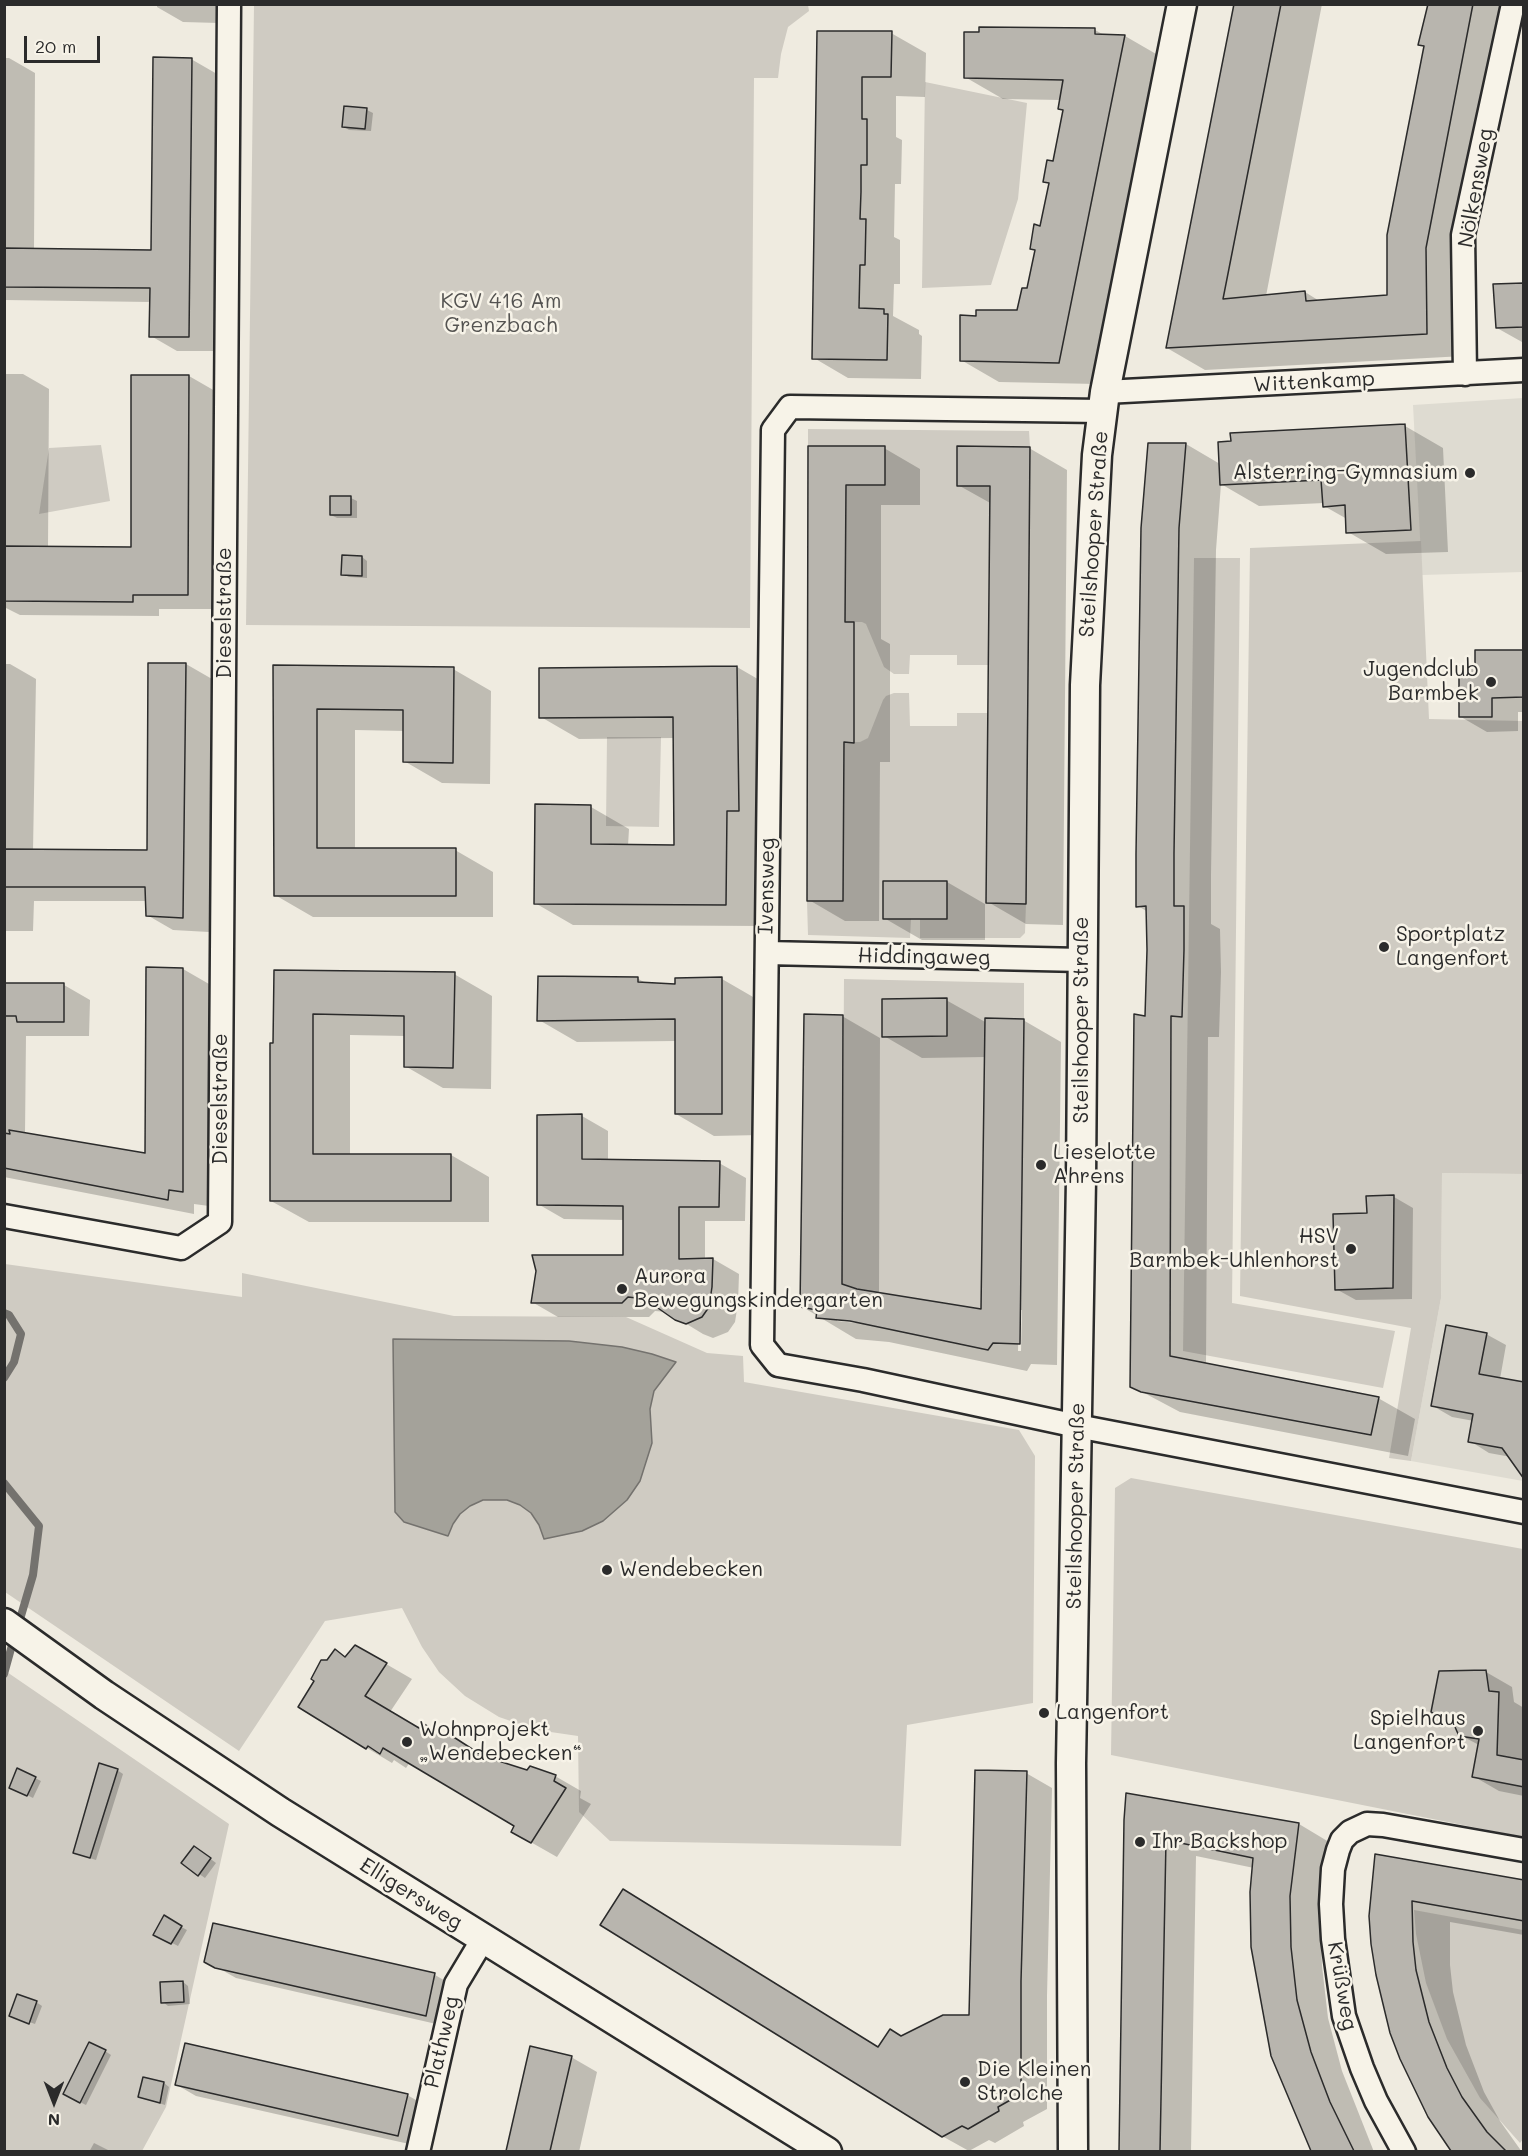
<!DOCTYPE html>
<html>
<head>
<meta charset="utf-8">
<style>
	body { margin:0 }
	#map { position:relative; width:1528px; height:2156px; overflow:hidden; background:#efebe0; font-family:Mali,sans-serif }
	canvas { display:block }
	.frame { position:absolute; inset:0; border:6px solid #2b2b2b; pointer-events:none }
	.north { position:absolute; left:24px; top:2072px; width:60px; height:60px; -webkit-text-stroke:4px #f7f3e8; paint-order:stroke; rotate:180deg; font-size:16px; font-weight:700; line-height:24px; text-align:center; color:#2b2b2b }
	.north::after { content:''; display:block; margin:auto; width:21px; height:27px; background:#2b2b2b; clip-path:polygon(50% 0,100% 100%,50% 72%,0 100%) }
	.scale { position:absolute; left:24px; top:36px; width:76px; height:27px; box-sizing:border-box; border:3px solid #2b2b2b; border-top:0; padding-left:8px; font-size:18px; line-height:21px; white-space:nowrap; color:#2b2b2b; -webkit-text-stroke:4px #f7f3e8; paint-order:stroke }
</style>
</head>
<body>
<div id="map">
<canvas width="1528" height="2156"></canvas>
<div class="frame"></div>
<div class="north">N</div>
<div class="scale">20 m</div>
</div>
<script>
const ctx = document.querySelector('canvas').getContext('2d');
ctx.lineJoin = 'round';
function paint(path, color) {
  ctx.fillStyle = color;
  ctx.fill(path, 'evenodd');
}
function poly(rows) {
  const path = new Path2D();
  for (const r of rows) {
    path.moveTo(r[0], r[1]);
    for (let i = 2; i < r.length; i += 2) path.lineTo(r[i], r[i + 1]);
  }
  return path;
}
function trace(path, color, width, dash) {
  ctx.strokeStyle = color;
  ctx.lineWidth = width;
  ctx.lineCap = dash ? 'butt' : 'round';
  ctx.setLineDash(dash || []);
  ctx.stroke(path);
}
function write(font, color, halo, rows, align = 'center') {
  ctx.font = font + ' Mali,sans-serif';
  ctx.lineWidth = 5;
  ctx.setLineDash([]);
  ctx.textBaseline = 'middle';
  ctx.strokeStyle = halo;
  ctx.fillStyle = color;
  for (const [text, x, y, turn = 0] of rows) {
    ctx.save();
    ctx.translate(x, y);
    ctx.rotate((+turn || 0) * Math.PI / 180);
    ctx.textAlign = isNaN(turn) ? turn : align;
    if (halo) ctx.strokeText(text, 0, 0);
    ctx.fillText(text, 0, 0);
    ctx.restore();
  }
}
const built = poly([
	[1523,398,1523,572,1422,575,1413,405],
	[1442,1173,1523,1174,1523,1481,1411,1461,1441,1298]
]);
const green = poly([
	[254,5,808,5,809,11,788,27,781,54,778,78,754,78,750,628,246,625],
	[925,82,1027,103,1018,199,991,285,922,288],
	[808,429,1029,431,1030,447,957,447,957,486,990,486,989,665,957,665,957,655,910,655,909,674,894,674,884,667,866,624,862,622,845,622,808,446],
	[101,445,110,501,39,514,49,448],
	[1421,541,1429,719,1523,721,1523,1174,1442,1173,1441,1298,1411,1461,1389,1458,1411,1328,1240,1296,1250,548],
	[1194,558,1240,558,1232,1303,1395,1331,1383,1388,1183,1351],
	[894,693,909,693,910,726,957,726,957,713,988,713,986,903,1026,904,1025,933,1020,938,920,938,920,919,947,918,947,881,883,881,883,918,911,919,910,938,808,935,807,901,843,900,844,742,860,742,868,738,883,700,886,696],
	[607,737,661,737,659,827,606,826],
	[844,979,1024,983,1024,1019,985,1018,981,1309,857,1289,842,1284],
	[5,1264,242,1297,242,1273,454,1316,626,1317,707,1353,743,1356,744,1382,1019,1430,1035,1456,1033,1703,907,1725,901,1846,610,1841,579,1812,578,1736,537,1730,499,1717,465,1696,439,1672,422,1647,402,1608,325,1621,239,1751,5,1592],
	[394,1340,569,1341,622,1347,652,1354,675,1362,654,1391,650,1409,652,1443,539,1525,531,1513,520,1505,508,1500,495,1498,483,1500,470,1506,460,1514,453,1524],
	[1131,1478,1523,1549,1523,1837,1111,1755,1115,1488],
	[4,1670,229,1824,166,2107,142,2151,5,2151],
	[1414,1910,1523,1930,1524,2138,1520,2143,1480,2098,1447,2039,1426,1983,1416,1934]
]);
const water = poly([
	[393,1339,569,1341,622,1347,652,1354,676,1362,654,1391,650,1409,652,1443,640,1481,627,1500,603,1521,582,1531,544,1539,539,1525,531,1513,520,1505,507,1500,483,1500,470,1506,460,1514,453,1524,448,1536,404,1522,395,1512,393,1339]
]);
const shadow = poly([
	[157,4,219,4,219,23,183,22,157,7],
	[1235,4,1322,4,1266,296,1305,292,1321,302,1389,297,1426,47,1420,44,1430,4,1515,4,1464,271,1464,356,1205,370,1167,348],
	[981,28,1095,30,1106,36,1125,36,1163,58,1097,384,999,382,961,360,977,317,1018,312,1029,290,1036,251,1031,248,1041,228,1050,184,1045,181,1054,163,1065,111,1061,100,1003,99,965,77],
	[819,32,891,33,926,53,925,97,896,96,896,137,902,140,901,184,895,184,894,237,900,240,900,284,894,284,893,316,919,330,919,334,922,336,921,379,848,378,814,358],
	[4,58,9,58,35,73,34,250,153,251,191,59,217,74,214,351,177,351,151,336,151,302,4,300],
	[367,110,373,113,371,131,349,130,344,127],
	[1524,284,1524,342,1522,342,1497,328],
	[4,374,23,374,49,389,48,548,132,548,189,376,215,391,214,609,159,609,159,616,20,615,4,607],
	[1405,426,1443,448,1448,552,1386,554,1348,532,1347,519,1324,506,1324,503,1259,506,1221,484,1216,550,1211,875,1211,924,1220,929,1221,972,1219,1037,1208,1037,1206,1365,1378,1398,1415,1419,1408,1456,1180,1412,1131,1386,1146,1017,1148,912,1138,906,1150,445,1186,444,1220,464],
	[810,448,884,448,920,469,920,505,881,505,881,639,890,644,890,762,880,762,879,921,845,921,809,900],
	[1029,448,1067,470,1063,925,1026,924,988,902,992,504,958,485],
	[351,498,357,501,357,518,337,518,331,515],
	[362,557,367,561,367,578,349,577,343,574],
	[1524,651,1524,712,1518,712,1518,731,1487,732,1461,717,1476,667],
	[4,664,10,664,36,679,33,851,148,852,150,664,186,664,212,679,209,932,173,930,147,915,147,901,34,901,33,931,4,931],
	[275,666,453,669,491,691,490,784,442,783,404,761,405,731,355,730,355,850,455,850,493,872,493,917,313,917,275,895],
	[737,667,775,689,764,926,573,925,535,903,591,807,629,829,628,846,675,846,674,738,579,739,541,717],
	[947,882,985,904,985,940,922,940,884,918],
	[183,969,209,984,209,1206,194,1204,194,1214,4,1177,4,984,64,985,90,1000,89,1036,26,1036,25,1134,146,1155],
	[275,971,454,974,492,996,491,1089,443,1088,405,1066,406,1036,350,1035,350,1155,451,1155,489,1177,489,1222,309,1222,271,1201],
	[637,978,647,984,677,986,722,979,760,1001,760,1135,714,1136,676,1114,676,1041,577,1042,539,1020],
	[946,1000,987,1023,1023,1020,1061,1042,1057,1365,1031,1364,1027,1371,889,1342,856,1339,801,1306,842,1016,880,1038,879,1294,982,1311,986,1057,922,1058,884,1036],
	[1019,1310,1022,1310,1021,1351,1018,1351],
	[837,1318,857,1320,857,1323,837,1321],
	[582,1116,608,1131,608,1161,719,1163,746,1178,745,1221,705,1221,705,1259,713,1259,739,1274,738,1303,735,1322,728,1332,713,1338,703,1334,667,1312,655,1311,649,1317,558,1317,532,1302,625,1257,625,1220,564,1219,538,1204],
	[1394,1197,1413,1208,1412,1299,1356,1300,1336,1289,1368,1215],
	[1486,1334,1506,1345,1500,1379,1511,1457,1489,1453,1470,1441,1474,1421,1452,1417,1433,1406],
	[355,1646,412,1679,390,1712,420,1730,487,1758,527,1772,555,1776,581,1791,580,1798,591,1804,557,1857,513,1832,516,1825,410,1762,406,1768,394,1760,392,1763,367,1748,327,1662,336,1651,347,1658],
	[1486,1672,1512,1687,1514,1702,1524,1708,1524,1796,1499,1791,1473,1776,1479,1745,1460,1735],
	[117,1770,123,1774,96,1860,80,1855,75,1852],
	[1026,1773,1052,1788,1047,1996,1047,2109,1023,2122,1024,2126,995,2143,989,2140,969,2151,942,2136,879,2048,902,2037,970,2017],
	[35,1778,41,1781,33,1798,17,1790],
	[1125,1820,1299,1824,1329,1842,1320,1915,1322,1966,1328,2018,1342,2071,1374,2152,1314,2152,1289,2097,1254,1868,1196,1856,1191,2152,1121,2152],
	[200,1851,216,1863,205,1878,183,1863],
	[1376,1855,1524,1882,1524,1935,1450,1922,1450,1965,1453,1992,1466,2045,1484,2092,1500,2121,1522,2152,1453,2152,1429,2116],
	[164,1918,187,1930,178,1946,155,1934],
	[214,1925,435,1975,454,1986,445,2026,236,1978,206,1961],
	[183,1982,188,1986,190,2004,168,2006,163,2002],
	[36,2002,42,2006,35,2024,15,2017],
	[531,2048,571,2057,597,2072,579,2152,508,2152],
	[105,2051,111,2055,86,2105,70,2097],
	[164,2083,169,2087,165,2105,140,2097],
	[177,2085,407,2095,427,2106,418,2146,196,2096],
	[94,2143,110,2151,111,2152,89,2152]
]);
const stream = poly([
	[4,1313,9,1315,21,1334,14,1362,4,1378],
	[4,1483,39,1526,33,1575,18,1626],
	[4,1674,14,1638]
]);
const building = poly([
	[1234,4,1281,4,1223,299,1305,291,1306,301,1387,295,1387,235,1424,46,1418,45,1428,4,1473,4,1426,248,1427,334,1166,348,1234,4],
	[979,27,1095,28,1095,34,1125,35,1059,363,960,361,960,315,976,316,976,310,1017,310,1022,288,1027,288,1035,250,1030,249,1034,224,1040,226,1049,183,1043,182,1047,160,1053,161,1063,110,1058,109,1063,80,964,78,964,32,979,32,979,27],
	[817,31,892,31,891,77,862,77,862,119,867,119,867,165,861,165,861,192,860,219,866,219,865,265,860,265,859,308,884,309,884,314,888,314,887,360,812,359,817,31],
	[153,57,192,58,189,337,149,337,150,288,4,287,4,248,151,250,153,57],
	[344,106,367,108,365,129,342,127,344,106],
	[1524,283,1524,327,1496,328,1493,284,1524,283],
	[131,375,189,375,188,595,133,595,133,602,4,601,4,546,131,547,131,375],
	[1405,424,1411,530,1346,533,1345,505,1323,507,1321,480,1220,485,1218,442,1231,441,1230,433,1405,424],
	[1148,443,1186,443,1179,528,1174,853,1174,906,1184,906,1184,950,1182,1017,1171,1016,1170,1356,1379,1397,1371,1435,1141,1392,1130,1387,1134,1014,1145,1016,1147,950,1146,906,1136,907,1136,854,1141,528,1148,443],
	[808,446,885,446,885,485,846,485,845,622,854,622,854,743,844,742,843,901,807,901,808,446],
	[957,446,1030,447,1026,904,986,903,990,486,957,486,957,446],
	[330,496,351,496,351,515,330,515,330,496],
	[342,555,362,556,362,576,341,575,342,555],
	[1475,650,1524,650,1524,697,1492,698,1492,717,1459,717,1459,666,1475,666,1475,650],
	[148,663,186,663,183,918,146,916,145,887,4,887,4,849,147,850,148,663],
	[273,665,454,667,453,763,403,762,403,710,317,709,317,848,456,848,456,896,274,896,273,665],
	[737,666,739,811,727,811,726,905,534,904,535,804,591,805,591,844,674,845,673,717,539,718,539,668,737,666],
	[883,881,947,881,947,919,883,919,883,881],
	[146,967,183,968,183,1192,169,1190,168,1200,4,1168,4,1133,10,1134,9,1130,145,1153,146,967],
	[274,970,455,972,453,1068,404,1067,404,1016,313,1014,313,1154,451,1154,451,1201,270,1201,270,1043,273,1043,274,970],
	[538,976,638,977,638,982,675,984,675,978,722,977,722,1114,675,1114,675,1019,537,1021,538,976],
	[4,983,64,983,64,1022,17,1022,16,1016,4,1016,4,983],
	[947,998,947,1036,882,1037,882,999,947,998],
	[804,1014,843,1015,842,1284,857,1289,981,1309,985,1018,1024,1019,1020,1344,993,1343,988,1350,850,1321,816,1318,817,1310,800,1307,804,1014],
	[582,1114,582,1159,720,1161,719,1207,679,1207,679,1259,713,1258,712,1287,709,1307,702,1317,686,1324,675,1320,645,1299,628,1297,622,1303,531,1303,536,1271,532,1255,623,1255,623,1206,537,1205,537,1115,582,1114],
	[1394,1195,1393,1288,1335,1290,1333,1214,1367,1213,1366,1196,1394,1195],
	[1446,1325,1487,1333,1479,1374,1524,1382,1524,1479,1502,1448,1468,1442,1473,1414,1431,1406,1446,1325],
	[355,1645,387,1663,365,1696,419,1728,422,1723,447,1737,449,1734,483,1756,527,1770,530,1766,556,1775,554,1781,566,1788,531,1843,511,1832,514,1826,383,1748,380,1754,368,1746,366,1749,298,1707,314,1681,311,1679,321,1660,327,1660,335,1649,345,1657,355,1645],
	[1486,1670,1489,1691,1499,1692,1497,1755,1524,1760,1524,1787,1472,1777,1479,1739,1459,1736,1455,1727,1431,1712,1439,1671,1486,1670],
	[99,1763,118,1769,90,1858,73,1853,99,1763],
	[17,1768,36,1777,27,1796,9,1788,17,1768],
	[975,1770,1027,1771,1021,1981,1021,2094,998,2107,999,2111,968,2129,962,2126,942,2137,600,1925,623,1889,878,2047,890,2029,901,2036,943,2015,969,2015,975,1770],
	[1126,1793,1299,1823,1290,1896,1291,1947,1297,2000,1311,2052,1330,2102,1354,2151,1311,2151,1271,2056,1251,1947,1250,1892,1253,1858,1166,1840,1160,2151,1119,2151,1124,1820,1126,1793],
	[194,1846,211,1858,198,1876,181,1863,194,1846],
	[1375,1854,1524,1880,1524,1921,1412,1901,1413,1942,1416,1970,1429,2022,1447,2068,1462,2097,1487,2132,1506,2151,1451,2151,1428,2117,1400,2059,1390,2033,1376,1975,1371,1944,1369,1916,1375,1854],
	[164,1915,182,1926,171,1944,153,1935,164,1915],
	[213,1923,435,1973,426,2016,215,1968,204,1962,213,1923],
	[183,1981,184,2002,161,2003,160,1982,183,1981],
	[17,1994,37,2001,29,2024,9,2016,17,1994],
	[89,2042,106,2050,80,2103,63,2094,89,2042],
	[185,2043,408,2094,398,2136,175,2085,185,2043],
	[530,2046,572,2056,550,2151,506,2151,530,2046],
	[143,2077,164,2082,160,2103,138,2097,143,2077]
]);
const minor = poly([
	[1465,374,1463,235,1513,4],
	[1105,392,1524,370],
	[1102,411,790,407,773,430,762,1345,778,1365,863,1380,1077,1426,1524,1512],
	[767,953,1082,960],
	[4,1216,181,1248,220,1222,229,4],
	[418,2152,456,1984,483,1939],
	[1404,2152,1376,2101,1362,2068,1344,2016,1333,1939,1331,1904,1333,1869,1338,1850,1342,1840,1350,1832,1367,1824,1383,1825,1524,1850]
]);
const tertiary = poly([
	[4,1623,104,1695,280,1812,827,2152],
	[1073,2152,1071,1763,1081,1179,1085,685,1097,455,1105,392,1182,4]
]);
const markers = [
	[1470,473,6,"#2b2b2b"],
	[1491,682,6,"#2b2b2b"],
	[1384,947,6,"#2b2b2b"],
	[1041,1165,6,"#2b2b2b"],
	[1351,1249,6,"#2b2b2b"],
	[622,1289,6,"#2b2b2b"],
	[607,1570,6,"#2b2b2b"],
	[1044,1713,6,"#2b2b2b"],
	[1478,1731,6,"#2b2b2b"],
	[407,1742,6,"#2b2b2b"],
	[1140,1842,6,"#2b2b2b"],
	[965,2082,6,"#2b2b2b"]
];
const streetNames = [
	["Nölkensweg",1476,188,-80],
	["Wittenkamp",1314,382,-3],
	["Steilshooper Straße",1094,534,-86],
	["Dieselstraße",225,613,-90],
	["Ivensweg",767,886,-89],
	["Hiddingaweg",924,957,1],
	["Steilshooper Straße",1082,1020,-90],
	["Dieselstraße",221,1099,-90],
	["Steilshooper Straße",1076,1506,-89],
	["Elligersweg",411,1894,32],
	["Krüßweg",1342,1986,80],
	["Plathweg",442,2042,-77]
];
const parkNames = [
	["KGV 416 Am",501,302],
	["Grenzbach",501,326]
];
const poiNames = [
	["Alsterring-Gymnasium",1458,473,"right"],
	["Jugendclub",1479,670,"right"],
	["Barmbek",1479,694,"right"],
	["Sportplatz",1396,935],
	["Langenfort",1396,959],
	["Lieselotte",1053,1153],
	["Ahrens",1053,1177],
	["HSV",1339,1237,"right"],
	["Barmbek-Uhlenhorst",1339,1261,"right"],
	["Aurora",634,1277],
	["Bewegungskindergarten",634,1301],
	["Wendebecken",619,1570],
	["Langenfort",1056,1713],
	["Spielhaus",1466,1719,"right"],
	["Langenfort",1466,1743,"right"],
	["Wohnprojekt",419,1730],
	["„Wendebecken“",419,1754],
	["Ihr Backshop",1152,1842],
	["Die Kleinen",977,2070],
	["Strolche",977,2094]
];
paint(built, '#dedbd1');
paint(green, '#cfcbc2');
paint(water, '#a4a29a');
trace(water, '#74726e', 1.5);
paint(shadow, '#0003');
trace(stream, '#74726e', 8);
paint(building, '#b8b5ae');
trace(building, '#2b2b2b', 1.5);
trace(minor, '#2b2b2b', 27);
trace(tertiary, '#2b2b2b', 33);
trace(minor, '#f7f3e8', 22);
trace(tertiary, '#f7f3e8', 28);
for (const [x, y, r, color] of markers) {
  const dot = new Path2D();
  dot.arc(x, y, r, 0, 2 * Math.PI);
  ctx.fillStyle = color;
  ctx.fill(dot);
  trace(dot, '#f7f3e8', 2);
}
write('21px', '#2b2b2b', '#f7f3e8', streetNames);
write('21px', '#545351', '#f7f3e8', parkNames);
write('21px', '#2b2b2b', '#f7f3e8', poiNames, 'left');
</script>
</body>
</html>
